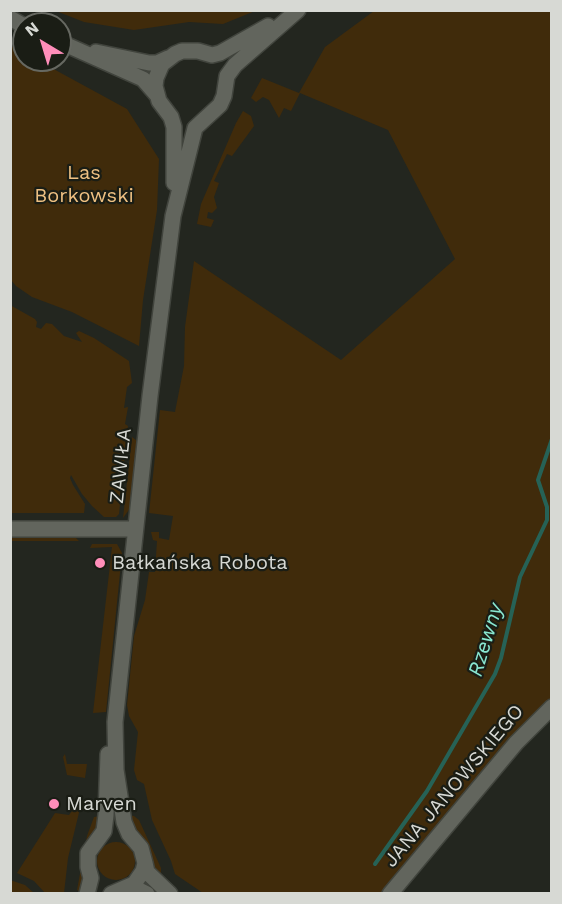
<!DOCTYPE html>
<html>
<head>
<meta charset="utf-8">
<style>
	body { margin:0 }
	#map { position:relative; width:562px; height:904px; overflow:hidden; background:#23261f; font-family:"Work Sans",sans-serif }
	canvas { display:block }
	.frame { position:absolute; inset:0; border:12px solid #d7d9d4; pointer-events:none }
	.north { position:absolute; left:12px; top:12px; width:60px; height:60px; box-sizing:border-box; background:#1a1d15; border:2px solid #666861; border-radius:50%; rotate:322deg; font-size:16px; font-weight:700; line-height:24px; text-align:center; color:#d7d9d4 }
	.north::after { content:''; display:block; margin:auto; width:21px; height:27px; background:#ff8eba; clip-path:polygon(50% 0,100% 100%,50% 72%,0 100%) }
</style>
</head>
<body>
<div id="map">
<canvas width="562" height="904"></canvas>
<div class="frame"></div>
<div class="north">N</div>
</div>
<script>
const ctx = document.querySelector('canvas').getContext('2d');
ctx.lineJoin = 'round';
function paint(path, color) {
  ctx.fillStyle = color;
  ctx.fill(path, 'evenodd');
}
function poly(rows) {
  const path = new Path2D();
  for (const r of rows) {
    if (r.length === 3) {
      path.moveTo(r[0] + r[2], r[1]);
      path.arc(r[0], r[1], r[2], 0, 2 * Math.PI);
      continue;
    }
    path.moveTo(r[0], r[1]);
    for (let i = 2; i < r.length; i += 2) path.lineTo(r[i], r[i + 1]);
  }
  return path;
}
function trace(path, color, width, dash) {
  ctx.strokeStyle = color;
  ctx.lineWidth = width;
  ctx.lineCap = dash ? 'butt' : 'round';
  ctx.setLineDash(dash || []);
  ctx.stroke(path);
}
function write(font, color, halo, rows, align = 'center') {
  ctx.font = font + ' "Work Sans",sans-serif';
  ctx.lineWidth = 4.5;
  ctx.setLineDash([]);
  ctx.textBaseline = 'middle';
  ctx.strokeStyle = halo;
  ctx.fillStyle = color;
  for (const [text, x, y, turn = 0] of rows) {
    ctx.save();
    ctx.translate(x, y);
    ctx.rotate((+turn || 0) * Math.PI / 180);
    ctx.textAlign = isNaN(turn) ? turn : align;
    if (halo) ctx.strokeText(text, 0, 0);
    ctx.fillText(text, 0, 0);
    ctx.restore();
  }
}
const green = poly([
	[56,11,56,10,255,11,223,24,189,22,134,30,84,22],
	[374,11,551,11,551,699,502,750,381,894,203,893,175,874,171,861,152,820,144,784,137,780,134,770,138,732,129,716,127,705,134,636,145,600,149,572,155,572,157,541,153,540,151,532,159,532,159,538,169,540,173,516,149,513,160,410,175,412,184,366,185,327,194,261,341,360,455,259,388,130,300,93,291,111,284,108,279,118,269,100,263,97,256,102,251,98,262,78,299,93,325,47],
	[11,46,24,53,24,60,37,60,127,109,159,159,157,210,143,300,139,346,72,312,32,297,16,286,11,280],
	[243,111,251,116,254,126,232,156,227,154,214,181,219,183,214,197,217,208,212,213,208,212,207,218,214,220,211,227,197,224,201,204,236,123],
	[10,305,35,319,37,322,36,327,41,329,46,323,52,324,64,336,82,342,76,333,79,331,94,338,129,361,132,383,127,387,124,408,128,407,125,424,128,426,119,514,116,517,104,517,92,506,82,494,71,475,70,478,73,485,85,504,84,513,11,513],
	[132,437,136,440,137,451,131,507,123,518],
	[11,536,74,536,79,541,11,541],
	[92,544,117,544,122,553,106,712,93,713,112,547,90,548],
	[65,754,67,764,87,764,85,778,67,775,63,757],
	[83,796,68,858,64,893,45,893,34,881,17,873,55,813,69,815],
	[127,815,134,816,139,820,161,868,161,875,152,868],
	[101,816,85,881,82,893,77,890,87,836,94,817],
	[116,861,19],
	[10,880,25,885,34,893,11,893]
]);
const stream = poly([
	[375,864,427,791,495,674,501,658,520,577,547,520,547,507,538,480,552,439]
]);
const minor = poly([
	[10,18,24,26],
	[60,42,143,79,156,94],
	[96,52,149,63,157,63,168,58],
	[174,183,174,127,171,117,159,101,155,86,156,78,162,64,175,54,182,51,198,51,212,55,220,53,268,26],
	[10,529,135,529],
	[145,863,147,872,170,894],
	[127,888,133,887,147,894],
	[87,894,91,878,88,867,88,853,104,831,106,815,108,754],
	[111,894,134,884,143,871,145,863,141,848,129,834,124,822,116,770,115,722,150,396,173,216,195,128,220,105,224,96,227,76,235,65,298,10],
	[390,894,516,743,552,707]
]);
const markers = [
	[100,563,6,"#ff8eba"],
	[54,804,6,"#ff8eba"]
];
const parkNames = [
	["Las",84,173],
	["Borkowski",84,196]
];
const streetNames = [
	["ZAWIŁA",121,466,-84],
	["JANA JANOWSKIEGO",454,786,-50]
];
const poiNames = [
	["Bałkańska Robota",112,563],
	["Marven",66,804]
];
const waterNames = [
	["Rzewny",486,640,-73]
];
paint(green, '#402b0b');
trace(stream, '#266256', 4);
trace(minor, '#41443d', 18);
trace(minor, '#62655d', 15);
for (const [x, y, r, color] of markers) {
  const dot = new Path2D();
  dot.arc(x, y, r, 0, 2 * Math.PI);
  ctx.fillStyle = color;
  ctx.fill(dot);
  trace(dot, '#1a1d15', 2);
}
write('20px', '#eec082', '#1a1d15', parkNames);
write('20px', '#d7d9d4', '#1a1d15', streetNames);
write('20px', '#d7d9d4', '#1a1d15', poiNames, 'left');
write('italic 21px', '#89e7d1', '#1a1d15', waterNames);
</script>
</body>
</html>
